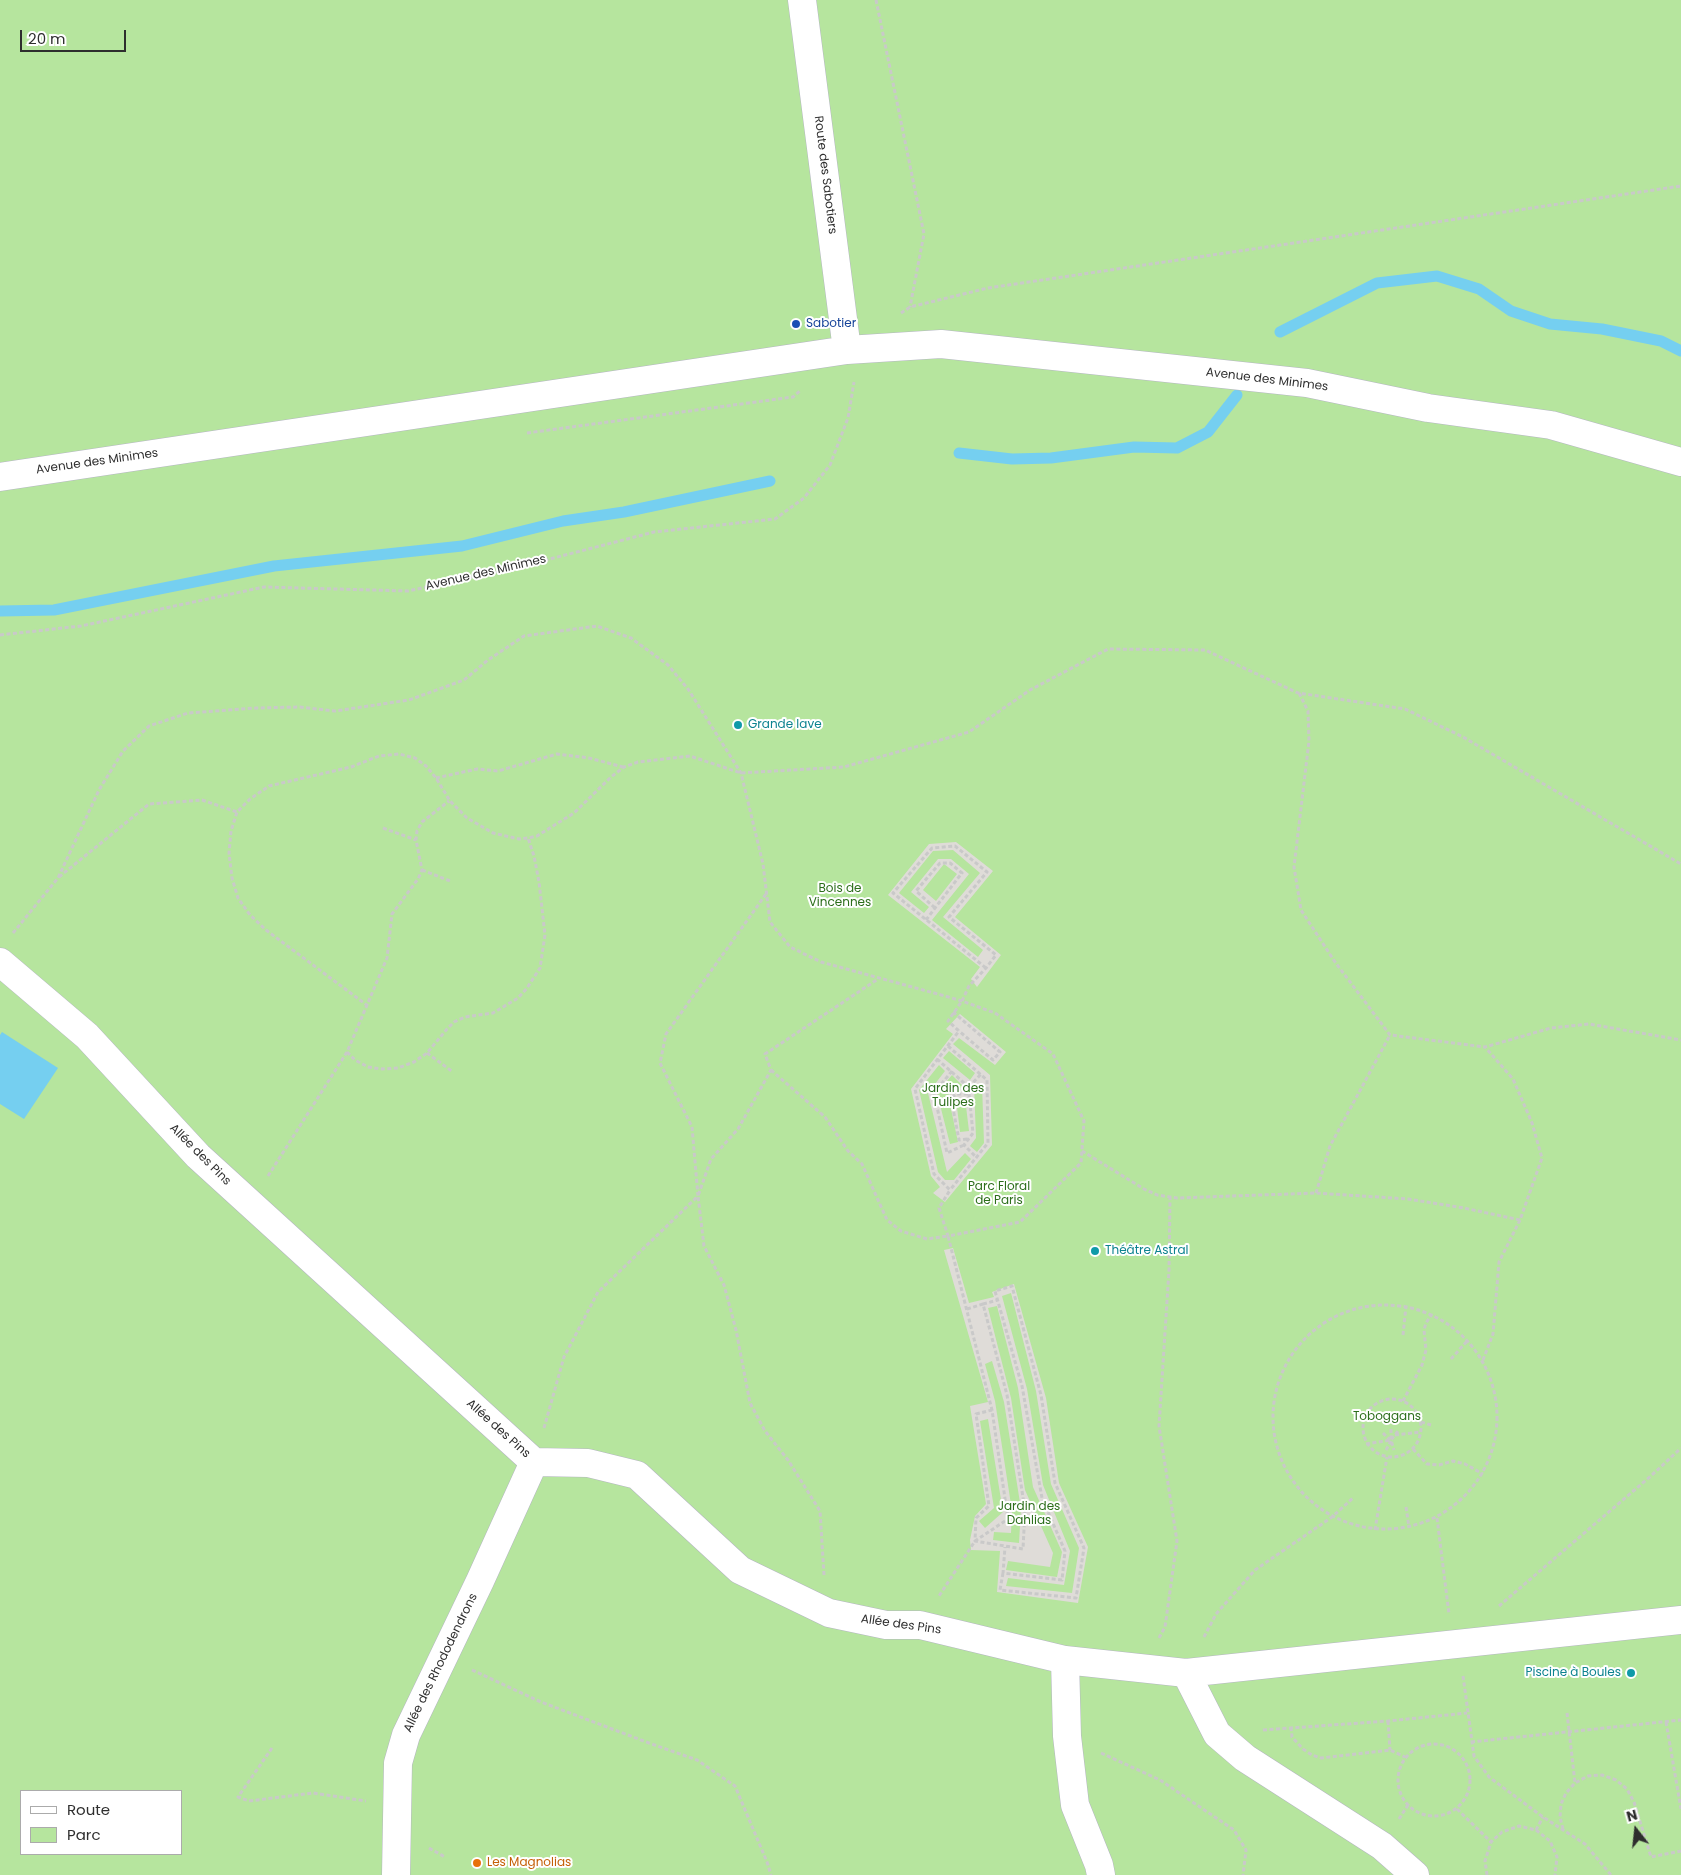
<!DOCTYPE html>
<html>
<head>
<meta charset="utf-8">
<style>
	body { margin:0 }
	#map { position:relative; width:1681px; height:1875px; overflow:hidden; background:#efe9e1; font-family:Poppins,sans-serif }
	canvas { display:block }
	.legend { position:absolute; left:20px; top:1790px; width:162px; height:65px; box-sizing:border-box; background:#fff; border:1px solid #ababab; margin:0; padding:6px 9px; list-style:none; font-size:15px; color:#2e2e2e }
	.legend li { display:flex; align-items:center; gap:10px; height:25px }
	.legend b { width:25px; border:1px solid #ababab }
	.north { position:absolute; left:1611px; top:1805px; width:50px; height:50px; -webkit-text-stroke:4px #fff; paint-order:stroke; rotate:344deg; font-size:14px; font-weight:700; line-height:20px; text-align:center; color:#2e2e2e }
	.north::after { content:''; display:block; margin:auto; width:18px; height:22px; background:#2e2e2e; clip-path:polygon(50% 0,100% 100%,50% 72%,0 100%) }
	.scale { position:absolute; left:20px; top:30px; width:106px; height:22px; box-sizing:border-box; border:2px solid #2e2e2e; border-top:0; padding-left:6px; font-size:15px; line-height:18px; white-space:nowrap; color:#2e2e2e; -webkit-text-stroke:4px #fff; paint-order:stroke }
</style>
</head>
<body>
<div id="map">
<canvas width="1681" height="1875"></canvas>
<ul class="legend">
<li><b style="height:6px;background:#fff"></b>Route</li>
<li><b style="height:14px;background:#b6e59e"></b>Parc</li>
</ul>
<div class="north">N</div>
<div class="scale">20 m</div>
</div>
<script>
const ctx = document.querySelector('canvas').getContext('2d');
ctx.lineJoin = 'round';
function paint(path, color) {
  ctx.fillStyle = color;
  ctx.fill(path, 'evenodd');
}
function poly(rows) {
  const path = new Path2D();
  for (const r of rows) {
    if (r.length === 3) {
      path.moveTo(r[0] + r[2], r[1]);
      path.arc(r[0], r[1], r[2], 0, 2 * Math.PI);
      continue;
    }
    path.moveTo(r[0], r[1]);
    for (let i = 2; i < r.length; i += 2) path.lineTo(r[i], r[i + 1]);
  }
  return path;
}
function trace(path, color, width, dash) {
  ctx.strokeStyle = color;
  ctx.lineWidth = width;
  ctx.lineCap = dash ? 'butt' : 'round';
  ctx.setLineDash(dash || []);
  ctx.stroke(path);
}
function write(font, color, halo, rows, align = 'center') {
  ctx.font = font + ' Poppins,sans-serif';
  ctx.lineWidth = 4;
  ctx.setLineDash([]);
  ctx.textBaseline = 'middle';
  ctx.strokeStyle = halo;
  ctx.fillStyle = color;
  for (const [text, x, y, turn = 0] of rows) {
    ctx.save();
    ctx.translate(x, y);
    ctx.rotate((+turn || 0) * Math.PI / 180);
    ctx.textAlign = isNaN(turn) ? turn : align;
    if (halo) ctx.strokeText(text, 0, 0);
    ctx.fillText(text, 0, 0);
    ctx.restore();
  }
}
const green = poly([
	[0,0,1681,0,1681,1875,0,1875],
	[21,1791,181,1791,181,1854,21,1854]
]);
const plaza = poly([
	[956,842,993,871,955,917,1001,955,977,987,971,979,980,967,888,895,929,844],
	[953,850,980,873,943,917,983,950,978,957,932,920,969,874,951,859,938,859,911,892,929,907,924,913,899,893,933,851],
	[944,864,957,874,936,901,923,890],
	[960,1014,1006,1052,995,1065,959,1038,953,1044,990,1075,992,1145,945,1202,933,1193,940,1187,931,1176,911,1089,953,1034,946,1029],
	[949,1051,975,1073,970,1080,943,1058],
	[939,1065,945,1071,928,1093,947,1172,965,1153,971,1159,954,1180,945,1180,938,1172,919,1090],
	[952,1075,964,1087,959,1092,954,1089,948,1095,958,1142,950,1144,937,1093],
	[982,1084,984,1143,977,1152,970,1146,976,1138,974,1085],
	[965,1098,969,1131,960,1132,956,1099],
	[953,1248,969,1303,994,1297,992,1292,1014,1284,1046,1398,1059,1483,1088,1547,1078,1603,997,1592,1000,1551,971,1550,970,1540,975,1516,986,1504,970,1406,988,1402,944,1250],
	[1011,1293,1036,1391,1051,1484,1079,1548,1072,1593,1006,1586,1008,1578,1064,1585,1070,1551,1043,1485,1027,1389,1002,1296],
	[997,1306,1018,1388,1033,1487,1062,1552,1057,1577,1006,1570,1008,1561,1050,1567,1053,1553,1025,1490,1011,1398,988,1308],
	[992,1361,1004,1402,1021,1509,1019,1543,993,1540,994,1532,1011,1533,1012,1511,995,1401,985,1364],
	[988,1419,1003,1512,985,1528,979,1521,994,1508,980,1421]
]);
const water = poly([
	[2,1032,58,1068,24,1119,0,1104,0,1035]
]);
const stream = poly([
	[1280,332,1377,283,1437,276,1479,289,1511,311,1550,324,1602,329,1661,341,1681,351],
	[959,453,1012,459,1051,458,1134,447,1177,448,1208,432,1237,395],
	[0,611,54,610,274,566,462,546,563,521,624,512,770,481]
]);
const path = poly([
	[876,0,924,234,910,307],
	[901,313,910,307,988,288,1681,186],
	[527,433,793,397,801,390],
	[0,635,81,626,264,587,408,591,519,567,654,532,775,519,804,498,830,465,848,418,854,382],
	[1299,693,1308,711,1309,741,1294,867,1301,910,1335,962,1390,1035,1485,1047,1551,1028,1589,1024,1681,1040],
	[436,778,477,769,498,771,557,754,589,758,623,767],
	[383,828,416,840],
	[422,870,450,881],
	[59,877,149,804,202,800,237,812],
	[926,920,935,908,962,873,950,863,940,863,916,891,935,908],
	[13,933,58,878,99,790,123,751,149,726,188,713,256,708,300,707,335,711,409,700,464,680,488,660,524,636,597,626,631,638,668,665,688,689,741,773,763,864,770,922,790,947,821,962,945,996,962,1001,995,1013,1053,1054,1084,1121,1081,1163,1020,1222,948,1236,939,1208,950,1190,934,1174,915,1089,959,1031,948,1021,962,1001,969,986,986,968,996,955,949,917,987,872,955,846,932,848,893,893,986,968],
	[368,1006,266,930,250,915,238,898,232,878,229,853,231,831,237,812,250,799,269,786,351,767,379,756,399,754,415,758,426,766,436,778,450,801,467,818,493,833,519,839,528,838,537,836,574,813,611,777,624,767,638,762,690,756,741,773,844,767,969,732,1030,690,1108,649,1205,650,1298,693,1405,709,1463,737,1681,864],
	[953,1012,1000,1052,993,1060,959,1031],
	[948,1046,987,1080,988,1143,950,1190],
	[347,1052,355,1060,368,1067,382,1069,398,1068,414,1062,427,1053,447,1029,454,1022,465,1017,493,1013,518,998,527,988,540,968,545,935,539,882,534,856,528,838],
	[427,1053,453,1072],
	[937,1059,972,1090,969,1094,973,1133,964,1145,976,1157],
	[771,1070,825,1117,848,1151,862,1164,887,1220,901,1231,927,1239,948,1236,992,1410,1008,1519,975,1541,939,1596],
	[952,1071,934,1093,947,1153,964,1145],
	[969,1087,981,1074],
	[967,1139,959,1140,951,1098,956,1094,969,1094],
	[1082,1151,1144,1189,1157,1195,1177,1198,1316,1193,1408,1199,1464,1208,1520,1220],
	[268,1176,347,1052,387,958,392,914,418,879,422,870,416,840,417,831,422,822,449,801],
	[1316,1193,1330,1146,1390,1035],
	[983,1304,998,1300],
	[1385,1417,112],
	[967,1309,983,1304,1007,1395,1025,1510,1023,1549,975,1541,976,1518,989,1506,976,1414,992,1410],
	[1403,1335,1406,1306],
	[1451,1359,1468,1340],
	[1483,1360,1493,1334,1499,1262,1520,1220,1542,1158,1532,1123,1513,1079,1485,1047],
	[1392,1428,29],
	[1403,1401,1422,1365,1426,1350,1424,1330,1426,1323,1432,1314],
	[1421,1422,1431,1425],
	[544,1428,564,1357,598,1292,698,1196,692,1127,660,1063,666,1034,766,894],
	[1391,1429,1391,1440,1394,1450],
	[1383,1433,1390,1440],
	[1395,1435,1421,1432],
	[1366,1444,1391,1440,1398,1431],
	[1413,1449,1427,1464,1439,1465,1453,1461,1465,1464,1483,1474],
	[1386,1450,1391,1441],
	[1406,1507,1409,1527],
	[1437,1518,1449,1614],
	[1375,1530,1387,1457],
	[1003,1573,1000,1590,1076,1598,1084,1548,1055,1483,1041,1395,1012,1286,995,1291,1022,1386,1042,1498,1065,1551,1062,1580,1003,1573,1005,1547],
	[824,1575,820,1511,788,1460,765,1431,750,1403,736,1330,724,1285,704,1246,698,1196,711,1159,738,1129,771,1070,765,1054,878,979],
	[1499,1606,1652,1475,1681,1448],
	[1204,1637,1216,1614,1255,1570,1332,1517,1353,1498],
	[1159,1638,1165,1627,1177,1541,1159,1426,1169,1270,1170,1197],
	[472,1670,541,1702,649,1743,697,1760,735,1786,767,1862,771,1875],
	[1463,1676,1474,1756,1489,1777,1543,1817,1585,1844,1611,1875],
	[1567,1713,1575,1783],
	[1388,1721,1390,1750],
	[1666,1722,1681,1809],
	[1291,1727,1292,1737,1303,1749,1312,1755,1321,1758,1390,1750,1405,1757],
	[1263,1730,1388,1721,1467,1713],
	[1471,1742,1681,1720],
	[1434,1780,36],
	[272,1748,238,1797,249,1801,313,1793,366,1801],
	[1101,1753,1160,1780,1234,1830,1246,1850,1243,1875],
	[1457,1809,1491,1842],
	[1399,1819,1408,1805],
	[1563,1829,1560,1817,1561,1804,1566,1793,1575,1783,1588,1776,1602,1775,1616,1780,1627,1789,1634,1802,1651,1857,1681,1851],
	[1536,1830,1543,1817],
	[429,1848,445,1857],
	[1487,1875,1485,1861,1491,1842,1502,1832,1519,1826,1536,1830,1550,1841,1557,1857,1555,1875]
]);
const minor = poly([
	[802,0,847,350],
	[0,477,847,350,941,344,1307,383,1428,408,1551,425,1681,462],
	[0,962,87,1036,198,1156,534,1462,588,1463,637,1475,740,1570,829,1613,886,1625,920,1625,1065,1660,1186,1673,1681,1620],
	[1065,1660,1067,1736,1075,1805,1099,1865,1101,1875],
	[1186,1673,1217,1734,1245,1758,1382,1846,1415,1875],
	[396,1875,398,1763,406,1735,480,1581,534,1462]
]);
const markers = [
	[796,324,5,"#1a4fb4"],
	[738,725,5,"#0f9aa8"],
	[1095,1251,5,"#0f9aa8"],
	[1631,1673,5,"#0f9aa8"],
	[477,1863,5,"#e8710a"]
];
const streetNames = [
	["Route des Sabotiers",825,175,83],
	["Avenue des Minimes",1267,380,7],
	["Avenue des Minimes",97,462,-8],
	["Avenue des Minimes",486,573,-13],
	["Allée des Pins",200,1155,45],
	["Allée des Pins",498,1429,42],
	["Allée des Pins",901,1625,8],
	["Allée des Rhododendrons",441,1663,-64]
];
const transitNames = [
	["Sabotier",806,324]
];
const cultureNames = [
	["Grande lave",748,725],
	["Théâtre Astral",1105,1251],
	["Piscine à Boules",1621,1673,"right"]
];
const parkNames = [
	["Bois de",840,889],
	["Vincennes",840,903],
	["Jardin des",953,1089],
	["Tulipes",953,1103],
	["Parc Floral",999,1187],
	["de Paris",999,1201],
	["Toboggans",1387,1417],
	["Jardin des",1029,1507],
	["Dahlias",1029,1521]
];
const foodNames = [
	["Les Magnolias",487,1863]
];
paint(green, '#b6e59e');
paint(plaza, '#dfdcd8');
paint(water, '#75cff0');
trace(stream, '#75cff0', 11);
trace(minor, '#b4b7c1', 29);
trace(path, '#c9c9c9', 3, [4, 2.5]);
trace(minor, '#fff', 28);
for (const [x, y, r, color] of markers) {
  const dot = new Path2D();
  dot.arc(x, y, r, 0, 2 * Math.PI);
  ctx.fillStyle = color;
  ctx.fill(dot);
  trace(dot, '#fff', 2);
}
write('12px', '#2e2e2e', '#fff', streetNames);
write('12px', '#164399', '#fff', transitNames, 'left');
write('12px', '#0d838f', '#fff', cultureNames, 'left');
write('12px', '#2c6e1b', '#fff', parkNames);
write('12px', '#c56008', '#fff', foodNames, 'left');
</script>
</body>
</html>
